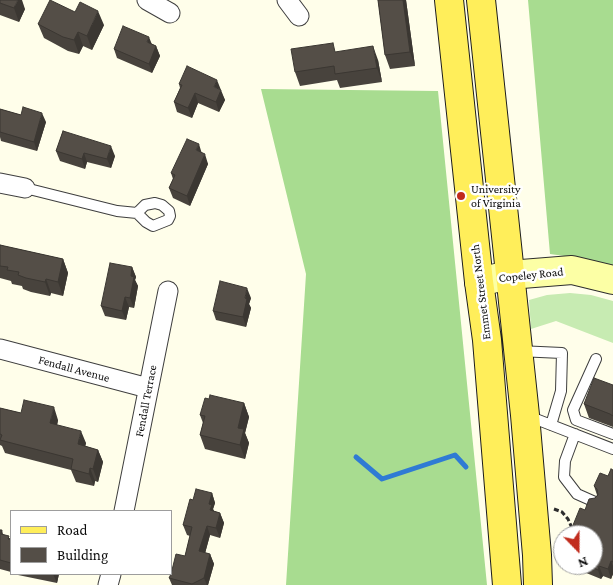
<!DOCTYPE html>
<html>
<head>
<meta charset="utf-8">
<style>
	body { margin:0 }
	#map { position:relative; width:613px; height:585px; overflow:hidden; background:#fffeea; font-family:"Crimson Pro",serif }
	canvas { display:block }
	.legend { position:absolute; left:10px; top:510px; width:162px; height:65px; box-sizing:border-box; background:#fff; border:1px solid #9d9d9d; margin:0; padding:6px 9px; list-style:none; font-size:15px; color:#0b0b0b }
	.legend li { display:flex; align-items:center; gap:10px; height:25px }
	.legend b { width:25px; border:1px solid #9d9d9d }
	.north { position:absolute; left:553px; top:525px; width:50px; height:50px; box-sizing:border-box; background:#fff; border:1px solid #9d9d9d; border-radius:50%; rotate:158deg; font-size:14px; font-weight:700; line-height:20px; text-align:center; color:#0b0b0b }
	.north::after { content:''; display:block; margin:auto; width:18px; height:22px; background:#c12c1d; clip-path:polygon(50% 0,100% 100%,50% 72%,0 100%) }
</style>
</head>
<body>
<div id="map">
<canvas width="613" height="585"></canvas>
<ul class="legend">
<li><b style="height:6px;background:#ffee5a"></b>Road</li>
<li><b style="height:14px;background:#544e47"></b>Building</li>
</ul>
<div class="north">N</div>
</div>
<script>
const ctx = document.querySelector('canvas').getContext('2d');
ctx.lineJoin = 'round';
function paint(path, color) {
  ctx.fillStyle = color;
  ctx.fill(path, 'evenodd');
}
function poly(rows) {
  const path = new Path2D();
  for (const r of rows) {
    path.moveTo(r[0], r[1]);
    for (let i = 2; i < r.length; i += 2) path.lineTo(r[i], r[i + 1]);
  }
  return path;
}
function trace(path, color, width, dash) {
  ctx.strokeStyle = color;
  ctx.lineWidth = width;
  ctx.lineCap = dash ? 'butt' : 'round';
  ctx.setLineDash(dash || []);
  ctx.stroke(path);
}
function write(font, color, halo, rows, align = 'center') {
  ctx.font = font + ' "Crimson Pro",serif';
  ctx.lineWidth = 5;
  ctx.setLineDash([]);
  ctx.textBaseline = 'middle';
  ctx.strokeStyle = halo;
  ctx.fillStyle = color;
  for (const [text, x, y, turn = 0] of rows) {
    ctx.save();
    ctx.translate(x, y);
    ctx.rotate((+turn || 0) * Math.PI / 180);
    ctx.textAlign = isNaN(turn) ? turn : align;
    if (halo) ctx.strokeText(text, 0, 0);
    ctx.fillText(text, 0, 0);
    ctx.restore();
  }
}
const green = poly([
	[570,293,591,295,613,301,613,343,556,321,531,329,529,300,547,295]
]);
const forest = poly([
	[528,0,613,0,613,267,586,259,550,254],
	[261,89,438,91,487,585,286,585,306,274]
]);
const stream = poly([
	[356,457,382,479,455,455,466,467]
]);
const path = poly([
	[554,509,562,512,568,519,572,528,571,535]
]);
const lane = poly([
	[25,188,117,211,137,213,146,222,153,226,168,220,170,216,169,211,162,205,155,203,145,205,137,213],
	[518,351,562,353,561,391,551,425],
	[596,359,573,410,576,420,613,434],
	[528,416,613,449],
	[575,434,565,461,564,477,577,494,595,502]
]);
const street = poly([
	[147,0,170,13],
	[287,0,299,16],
	[0,183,25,188],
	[0,349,148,388],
	[124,511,168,291],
	[108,585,111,574]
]);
const secondary = poly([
	[479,282,509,275,572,270,613,280]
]);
const primary = poly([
	[449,0,479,282,487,340,507,585],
	[481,0,525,415,537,555,538,585]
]);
const wall = poly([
	[0,0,25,9,19,22,0,15],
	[378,0,406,0,415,66,390,69,385,55],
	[38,24,104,25,92,50,83,46,79,54,68,51,44,38],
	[152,44,156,46,160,56,152,73,117,58,114,49],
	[337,52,378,60,382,82,340,88,337,80,300,86,295,72],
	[179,84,220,90,225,100,219,112,198,103,192,118,177,112,174,102,180,88],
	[0,109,46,122,37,151,1,141,0,137],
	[63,131,115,156,111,168,87,162,85,169,60,161,56,151],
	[202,153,208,164,190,206,173,198,169,188,173,179,171,173],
	[0,245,63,259,68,273,63,296,51,293,50,296,31,292,23,289,22,286,12,284,11,281,0,278],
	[132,267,136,277,135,280,138,286,134,308,129,307,126,320,105,316,101,306],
	[251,298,249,304,251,308,246,327,216,320,213,311],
	[613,385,613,427,589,418,584,404],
	[209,399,244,403,249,417,245,433,249,443,245,459,205,449,200,435,203,423,200,415],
	[0,408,21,413,58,420,57,425,86,443,85,446,98,450,103,462,98,482,95,481,94,486,76,482,71,470,5,453,2,446,0,445],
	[613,470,613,574,611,579,603,576,601,579,574,568,573,565,593,565,585,510,597,495,594,486,608,476],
	[212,493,215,503,213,509,214,511,220,513,224,523,220,538,210,535,205,553,210,554,214,564,208,585,172,585,169,578,185,556,190,536,187,535,183,525,193,500],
	[0,530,2,530,3,534,11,539,11,572,0,569],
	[18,574,59,574,57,583,18,575]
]);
const shadedWall = poly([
	[18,0,22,0,25,9,19,22,14,8],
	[403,0,406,0,415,66,410,52],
	[98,11,104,25,92,50,87,36],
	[78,32,83,46,79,54,74,40],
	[149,37,153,47,147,42],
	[156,46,160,56,152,73,149,64],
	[373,46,378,60,382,82,377,68],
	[217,80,221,90,214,87],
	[221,90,225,100,219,112,216,102],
	[195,93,198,103,192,118,188,108],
	[42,113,46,122,37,151,34,142],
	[199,144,202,154,196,150],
	[111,146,115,156,111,168,107,159],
	[84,153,87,162,85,169,82,159],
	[205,154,208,164,190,206,187,196],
	[63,259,68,273,63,296,58,282],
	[132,267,136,277,135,280,138,286,134,308,130,298,131,276],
	[46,279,51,293,50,296,45,282],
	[247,288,251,298,249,304,251,308,246,327,243,317,245,298],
	[125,297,129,307,126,320,122,311],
	[244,403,249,417,245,433,249,443,245,459,240,445,238,428],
	[54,407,58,420,55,436,50,423],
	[81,431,86,443,83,457,78,444],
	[98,450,103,462,98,482,93,469],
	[90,468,95,481,94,486,89,474],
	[212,493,215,503,213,509,215,514,214,520,209,504],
	[220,513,224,523,220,538,216,528],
	[207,526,210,535,203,561,199,551],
	[210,554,214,564,208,585,207,585,204,578],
	[611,561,613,566,613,574,611,579,608,569],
	[599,566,603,576,601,579,598,570],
	[53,574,59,574,57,583]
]);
const building = poly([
	[0,0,18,0,14,8,0,3,0,0],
	[50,0,75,12,80,2,98,11,87,36,78,32,74,40,63,37,38,24,50,0],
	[378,0,403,0,410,52,385,55,378,0],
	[123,26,149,37,147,42,156,46,149,64,114,49,123,26],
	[333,43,335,52,373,46,377,68,335,74,334,66,295,72,291,49,333,43],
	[187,66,217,80,214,87,221,90,216,102,195,93,188,108,174,102,182,85,179,84,187,66],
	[23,107,42,113,34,142,0,132,0,109,21,115,23,107],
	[63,131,111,146,107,159,84,153,82,159,56,151,63,131],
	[187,139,199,144,196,150,205,154,187,196,169,188,175,175,171,173,187,139],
	[0,245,63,259,58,282,46,279,45,282,26,278,18,275,19,272,7,270,8,267,0,266,0,245],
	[110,263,132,267,131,276,134,277,130,298,125,297,122,311,101,306,110,263],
	[220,281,247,288,245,298,247,299,243,317,213,311,220,281],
	[594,378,613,385,613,416,610,414,584,404,594,378],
	[210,395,244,403,238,428,244,429,240,445,200,435,205,416,200,415,205,398,209,399,210,395],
	[24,400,54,407,50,423,81,431,78,444,98,450,93,469,90,468,89,474,71,469,73,459,0,440,2,435,0,434,0,408,21,413,24,400],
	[611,469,613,470,613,562,611,561,608,569,599,566,598,570,587,565,593,565,593,535,569,535,580,508,585,510,589,499,595,498,598,495,597,489,594,486,600,473,608,476,611,469],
	[196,489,212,493,209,504,212,505,210,510,220,513,216,528,207,526,199,551,210,554,204,578,192,584,169,578,171,574,176,554,185,556,192,527,183,525,190,499,193,500,196,489],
	[0,530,2,530,1,534,9,536,8,539,11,539,11,563,0,560,0,530]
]);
const markers = [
	[461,196,5,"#c12c1d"]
];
const poiNames = [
	["University",471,189],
	["of Virginia",471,203]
];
const streetNames = [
	["Copeley Road",531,275,-6],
	["Emmet Street North",481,292,-97],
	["Fendall Avenue",74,369,15],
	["Fendall Terrace",146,401,-79]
];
paint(green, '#c7ebb2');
paint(forest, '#a8dc90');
trace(stream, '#2f7bd4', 5);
trace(lane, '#3e3e3e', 12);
trace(street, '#3e3e3e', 21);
trace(secondary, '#2d2d2d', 30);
trace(primary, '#1c1c1c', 30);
trace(path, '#2d2d2d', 3, [5, 2.5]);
trace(lane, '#fff', 10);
trace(street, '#fff', 19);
trace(secondary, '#fcffa5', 28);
trace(primary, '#ffee5a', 28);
paint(wall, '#48433d');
paint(shadedWall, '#3b3732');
paint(building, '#544e47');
trace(building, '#3b3732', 1);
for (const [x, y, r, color] of markers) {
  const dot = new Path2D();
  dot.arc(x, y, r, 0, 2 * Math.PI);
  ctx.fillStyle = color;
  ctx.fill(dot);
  trace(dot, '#fff', 2);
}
write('12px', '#0b0b0b', '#fff', poiNames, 'left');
write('12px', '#0b0b0b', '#fff', streetNames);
</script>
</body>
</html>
